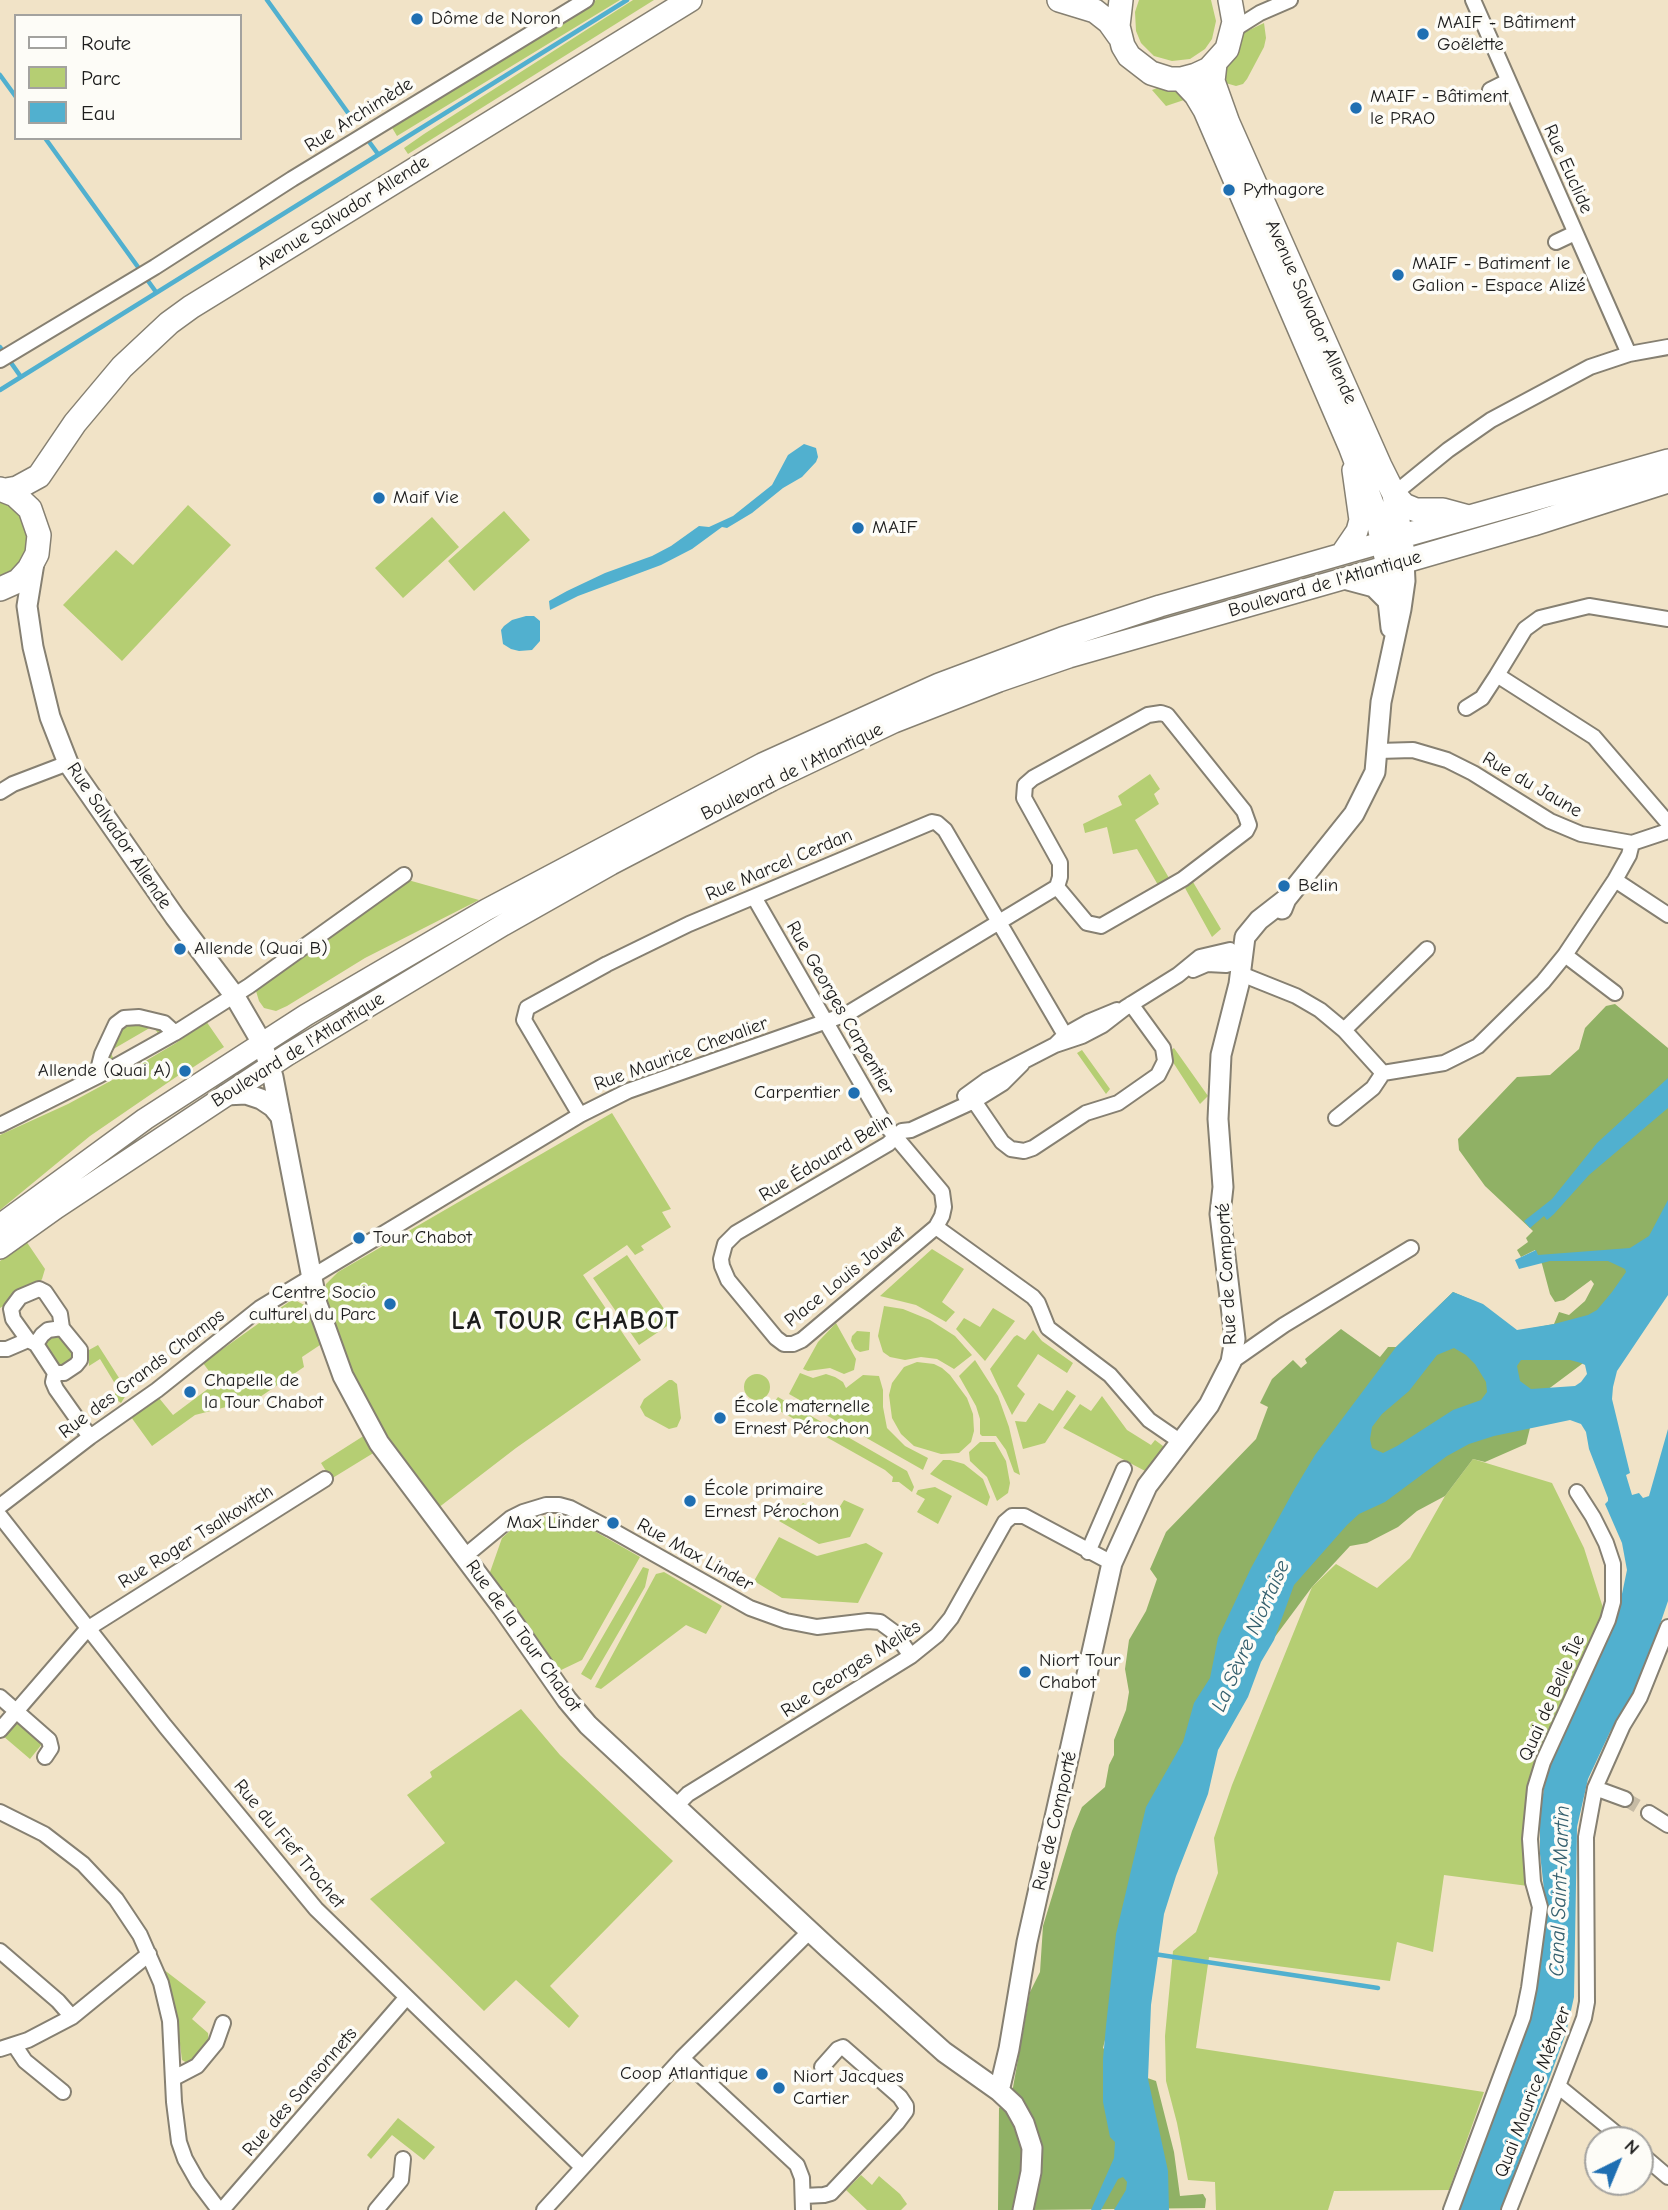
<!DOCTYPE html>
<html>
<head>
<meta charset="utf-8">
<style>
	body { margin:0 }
	#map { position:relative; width:1668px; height:2210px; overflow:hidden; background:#f1e3c7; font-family:"Comic Neue",sans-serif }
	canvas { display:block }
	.legend { position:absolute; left:14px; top:14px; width:228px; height:126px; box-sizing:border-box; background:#fdfcf7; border:2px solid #a3a29f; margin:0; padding:9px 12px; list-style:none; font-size:21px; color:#1c1c1c }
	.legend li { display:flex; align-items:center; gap:14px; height:35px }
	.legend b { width:35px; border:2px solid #a3a29f }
	.north { position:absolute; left:1584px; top:2126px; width:70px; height:70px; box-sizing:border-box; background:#fdfcf7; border:2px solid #a3a29f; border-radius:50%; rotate:43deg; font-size:19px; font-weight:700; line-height:28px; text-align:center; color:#1c1c1c }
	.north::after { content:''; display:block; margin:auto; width:24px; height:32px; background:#1f6fb2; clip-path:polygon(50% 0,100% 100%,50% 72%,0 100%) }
</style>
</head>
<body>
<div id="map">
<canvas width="1668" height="2210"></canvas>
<ul class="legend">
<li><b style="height:9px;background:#fff"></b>Route</li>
<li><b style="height:19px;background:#b5ce73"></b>Parc</li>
<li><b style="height:19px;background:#51b0cf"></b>Eau</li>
</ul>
<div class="north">N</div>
</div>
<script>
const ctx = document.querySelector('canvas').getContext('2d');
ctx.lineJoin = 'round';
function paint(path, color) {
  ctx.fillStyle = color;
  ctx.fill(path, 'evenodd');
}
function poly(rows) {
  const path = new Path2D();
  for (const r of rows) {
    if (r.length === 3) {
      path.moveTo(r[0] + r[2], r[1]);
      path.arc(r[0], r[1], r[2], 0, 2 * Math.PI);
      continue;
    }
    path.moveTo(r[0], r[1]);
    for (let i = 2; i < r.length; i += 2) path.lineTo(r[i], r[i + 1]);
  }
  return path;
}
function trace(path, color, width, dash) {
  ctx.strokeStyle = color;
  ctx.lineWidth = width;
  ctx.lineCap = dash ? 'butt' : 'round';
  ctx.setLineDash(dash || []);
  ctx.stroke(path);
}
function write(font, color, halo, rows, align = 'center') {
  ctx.font = font + ' "Comic Neue",sans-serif';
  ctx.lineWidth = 7;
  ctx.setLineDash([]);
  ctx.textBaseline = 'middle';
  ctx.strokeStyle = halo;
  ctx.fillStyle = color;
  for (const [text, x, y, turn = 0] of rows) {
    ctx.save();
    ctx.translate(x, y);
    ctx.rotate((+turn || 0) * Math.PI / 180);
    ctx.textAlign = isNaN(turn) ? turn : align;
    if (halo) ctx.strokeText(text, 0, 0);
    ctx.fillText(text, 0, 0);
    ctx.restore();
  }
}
const green = poly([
	[596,0,620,0,397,136,391,126],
	[633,0,654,0,408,154,404,148,424,134],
	[1139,0,1211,0,1216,21,1212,39,1205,49,1190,59,1172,61,1154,56,1141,43,1136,31,1135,12],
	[1264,23,1266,38,1264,47,1247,79,1243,84,1236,86,1222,82,1222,73,1243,33],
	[1162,86,1176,88,1187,99,1166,106,1152,90],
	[0,501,14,509,20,516,27,532,28,542,26,552,16,569,0,578],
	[188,505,231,545,122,661,63,605,116,550,133,565],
	[504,511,530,540,474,591,448,561],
	[432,517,459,547,403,598,375,568],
	[1150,774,1160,789,1154,794,1159,804,1135,820,1169,878,1158,885,1137,849,1113,854,1107,827,1085,833,1083,824,1122,805,1118,796],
	[408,880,479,900,365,958,287,1006,276,1011,264,1008,259,1001,256,991],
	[1193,882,1221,929,1212,937,1185,888],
	[130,1021,158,1025,162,1031,159,1035,153,1026,110,1051,114,1060,108,1059,107,1053,117,1031],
	[206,1021,224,1047,192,1068,188,1065,179,1075,90,1136,0,1210,0,1135,68,1104,127,1072,176,1043],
	[1174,1048,1208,1096,1200,1104,1167,1053],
	[1082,1050,1110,1089,1106,1094,1077,1053],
	[612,1113,671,1209,662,1212,671,1227,641,1246,644,1250,635,1255,627,1245,583,1275,641,1360,516,1448,438,1508,389,1442,358,1391,323,1306,326,1284,338,1272],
	[26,1241,45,1269,42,1279,39,1283,0,1308,0,1261],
	[932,1249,964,1269,942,1302,955,1312,946,1322,916,1305,880,1296],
	[627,1255,673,1322,639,1345,593,1278],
	[293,1299,308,1307,323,1343,302,1357,304,1367,257,1399,195,1415,152,1446,131,1417,159,1398,173,1415,217,1382,203,1363],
	[884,1306,903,1309,930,1320,955,1336,972,1355,954,1369,937,1359,921,1357,905,1360,890,1357,883,1352,878,1336],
	[993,1308,1015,1321,985,1361,956,1329,964,1318,980,1327],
	[836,1323,856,1359,854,1370,844,1374,830,1368,808,1371,803,1369,818,1342],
	[1033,1330,1042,1341,1073,1363,1067,1373,1038,1354,1017,1386,1025,1394,1012,1415,990,1369,1014,1337,1017,1335,1025,1340],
	[857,1331,870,1332,869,1350,860,1352,855,1349,851,1341,852,1336],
	[61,1333,75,1355,65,1368,53,1364,43,1341,45,1337],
	[98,1345,128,1392,121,1403,114,1398,117,1387,100,1359,89,1366,89,1350],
	[975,1360,998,1396,1009,1427,1020,1475,1014,1472,1006,1450,996,1436,982,1436,980,1434,980,1419,976,1406,959,1376],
	[917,1362,934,1364,942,1368,950,1375,967,1398,973,1414,974,1431,971,1442,959,1453,941,1454,914,1446,901,1434,892,1418,889,1395,892,1383,904,1367],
	[800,1373,813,1378,826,1374,835,1377,843,1382,846,1388,863,1375,879,1376,883,1390,883,1407,887,1428,905,1446,928,1458,923,1470,789,1394],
	[757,1387,13],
	[669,1380,672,1380,677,1384,681,1418,677,1427,669,1429,645,1416,640,1407,644,1399],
	[1067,1390,1076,1396,1045,1443,1023,1449,1015,1421,1026,1422,1039,1403,1053,1411],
	[1102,1396,1127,1430,1151,1445,1155,1440,1167,1449,1149,1473,1063,1428,1080,1404,1091,1411],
	[778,1397,907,1471,914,1487,912,1492,899,1482,892,1482,893,1477,885,1470,771,1406],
	[365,1435,375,1452,331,1479,321,1463],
	[980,1442,995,1442,1006,1461,1010,1483,1008,1493,997,1501,987,1477,970,1461,969,1452],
	[1473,1459,1552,1483,1584,1548,1604,1611,1527,1793,1528,1886,1444,1875,1433,1952,1397,1942,1390,1981,1209,1957,1196,2048,1484,2092,1449,2190,1334,2191,1328,2210,1216,2210,1215,2182,1188,2180,1177,2123,1166,2081,1165,2036,1173,1951,1196,1932,1218,1873,1214,1838,1232,1785,1312,1587,1336,1564,1377,1588,1410,1558,1445,1496],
	[943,1460,950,1460,964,1464,983,1479,990,1497,987,1506,930,1474],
	[935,1487,952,1496,938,1524,917,1512,925,1499,916,1494,918,1490],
	[844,1500,864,1509,850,1537,819,1544,779,1521,788,1505,797,1510,803,1503,832,1519],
	[537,1516,559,1518,582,1524,640,1557,582,1660,559,1671,489,1575,502,1538,521,1521],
	[779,1537,817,1556,866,1543,883,1553,858,1603,782,1598,754,1581],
	[643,1567,649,1569,645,1587,591,1680,581,1674],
	[664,1572,722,1606,706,1634,686,1625,601,1689,595,1687,656,1574],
	[521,1709,560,1755,673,1861,550,1986,579,2016,569,2028,516,1980,484,2011,370,1899,445,1843,407,1795,432,1777,430,1772],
	[19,1723,26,1725,41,1738,42,1744,30,1759,3,1736,13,1725],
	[163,1969,206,2002,192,2019,208,2033,209,2042,194,2061,187,2063,182,2060,176,2012],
	[398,2118,435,2147,424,2160,392,2135,371,2159,367,2155],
	[861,2175,872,2185,879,2176,900,2194,907,2204,901,2210,867,2210,846,2190]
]);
const forest = poly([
	[1615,1004,1668,1048,1668,1235,1590,1358,1531,1402,1530,1428,1526,1444,1485,1462,1473,1459,1445,1496,1417,1511,1398,1527,1367,1543,1350,1546,1312,1587,1222,1708,1111,2016,1103,2048,1133,2073,1156,2081,1174,2152,1180,2196,1203,2194,1206,2199,1205,2208,1030,2210,1038,2179,1012,2093,1030,1992,1040,1972,1043,1926,1072,1831,1082,1807,1105,1787,1109,1765,1114,1755,1114,1740,1126,1710,1129,1692,1125,1669,1129,1640,1146,1611,1157,1579,1150,1569,1166,1532,1256,1439,1268,1407,1260,1403,1272,1379,1293,1360,1301,1368,1307,1363,1305,1359,1341,1329,1380,1357,1388,1347,1396,1347,1453,1292,1483,1305,1517,1331,1554,1324,1559,1312,1569,1315,1585,1301,1594,1284,1591,1280,1564,1300,1555,1302,1550,1294,1542,1264,1535,1250,1521,1257,1517,1250,1528,1242,1526,1238,1533,1231,1485,1186,1459,1150,1458,1139,1517,1077,1550,1075,1579,1049,1585,1028,1606,1006],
	[1004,2104,1017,2122,1025,2161,1016,2210,998,2210,999,2108]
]);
const water = poly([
	[804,444,816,448,818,457,816,462,802,477,783,488,752,513,727,528,722,527,692,549,661,565,578,596,550,610,549,601,567,591,605,573,652,556,671,546,699,526,709,527,733,516,772,485,788,455],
	[526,616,534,616,540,621,540,641,532,650,519,651,511,649,503,644,501,630,504,626,512,620],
	[1668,1078,1668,1108,1589,1175,1554,1214,1547,1220,1544,1216,1530,1228,1524,1221,1552,1199,1597,1143],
	[1668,1200,1668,1295,1617,1371,1613,1387,1612,1399,1630,1473,1626,1475,1632,1495,1639,1493,1643,1498,1649,1496,1668,1429,1668,1601,1642,1677,1610,1732,1588,1779,1577,1827,1574,1997,1566,2033,1501,2210,1457,2210,1530,2015,1546,1907,1540,1854,1540,1812,1546,1777,1566,1725,1594,1669,1618,1613,1627,1570,1622,1543,1605,1504,1608,1501,1608,1498,1589,1449,1586,1432,1581,1424,1570,1420,1494,1436,1469,1444,1447,1456,1385,1502,1359,1514,1347,1525,1294,1585,1274,1640,1261,1662,1248,1697,1218,1750,1208,1794,1176,1876,1164,1914,1151,2005,1148,2079,1168,2171,1169,2210,1114,2210,1126,2190,1127,2182,1123,2177,1118,2179,1101,2210,1091,2210,1114,2158,1115,2142,1110,2137,1103,2102,1103,2059,1106,2026,1116,1934,1146,1807,1183,1742,1194,1703,1210,1678,1218,1638,1251,1568,1294,1490,1315,1455,1396,1347,1453,1292,1483,1304,1517,1330,1554,1324,1588,1315,1597,1310,1612,1292,1626,1272,1625,1269,1608,1261,1550,1261,1519,1269,1515,1260,1536,1250,1538,1255,1630,1248,1649,1236],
	[1454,1348,1466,1355,1475,1364,1486,1382,1487,1392,1481,1400,1453,1410,1397,1446,1383,1453,1372,1448,1370,1439,1372,1427,1382,1414,1409,1391,1437,1355],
	[1521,1360,1570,1360,1581,1363,1585,1365,1587,1374,1581,1382,1575,1386,1531,1389,1520,1381,1517,1366]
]);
const stream = poly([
	[267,0,351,117],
	[0,75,16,97],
	[45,138,156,292],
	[370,143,378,154],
	[0,347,21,377],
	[0,390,627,0],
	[1154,1954,1378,1988]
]);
const minorTunnel = poly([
	[1625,1799,1649,1813]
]);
const minor = poly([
	[1473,0,1629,354],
	[1233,30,1260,13,1290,0],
	[1490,90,1508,81],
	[1556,242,1575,233],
	[0,360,155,267,292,179,586,0],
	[1394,494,1448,450,1491,420,1590,367,1629,354,1668,347],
	[1668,619,1589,606,1540,618,1525,629,1497,675,1594,737,1668,823],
	[1466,708,1482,698,1497,675],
	[1378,751,1413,750,1447,760,1473,773,1550,821,1581,834,1632,843,1668,831],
	[0,792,13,784,68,763],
	[1615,880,1668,915],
	[754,897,884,1123,942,1192,944,1207,942,1216,936,1227,1033,1297,1038,1303,1048,1328,1110,1375,1149,1420,1181,1442],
	[1193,970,1207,964,1226,965,1243,960],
	[1241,974,1296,996,1320,1010,1344,1030,1383,1073,1444,1063,1478,1046,1543,982,1565,955],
	[1615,993,1565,955,1615,880,1629,855,1632,843],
	[1344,1030,1427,949],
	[1055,1045,1082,1036,1103,1025,1125,1008,1178,975,1200,957,1230,950,1243,960],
	[100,1075,98,1070,102,1054,116,1024,124,1018,139,1017,164,1023,175,1033],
	[965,1096,987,1080,1055,1045,1065,1035,1088,1022,1117,1010],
	[974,1101,1002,1142,1011,1149,1024,1151,1033,1148,1086,1113,1118,1103,1158,1075,1165,1061,1163,1048,1131,1004],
	[580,1115,524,1020,527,1008,607,964,689,924,932,822,937,823,945,830,1065,1035],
	[1336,1118,1373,1088,1383,1073],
	[0,1125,100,1075,175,1033,249,986,404,875],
	[936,1227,802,1340,793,1344,784,1344,776,1338,728,1280,722,1266,721,1259,725,1244,736,1233,888,1144,902,1131,911,1130,974,1101,1003,1083,1022,1064],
	[28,1340,13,1319,11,1309,20,1297,39,1289,45,1292,60,1314,62,1328,80,1350,80,1360,76,1365,64,1373,55,1373],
	[36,1344,42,1335,48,1330,62,1328],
	[0,1349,7,1349,28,1340,36,1344,55,1373,53,1382,56,1389,90,1437],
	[1231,1362,1284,1325,1411,1248],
	[0,1506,90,1437,157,1390,260,1308,580,1115,628,1091,847,1014,1057,887,1060,877,1060,863,1024,798,1025,785,1033,778,1148,715,1161,713,1167,715,1244,811,1249,825,1246,831,1183,879,1101,926,1087,923,1057,887],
	[0,1516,165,1726,316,1909,582,2167],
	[1088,1552,1124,1469],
	[465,1556,511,1518,523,1512,546,1505,559,1505,570,1508,610,1529,750,1608,786,1621,817,1627,868,1621,880,1622,895,1633,911,1656],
	[0,1697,49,1740,51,1748,45,1757],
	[0,1730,83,1634,95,1624,325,1479],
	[1595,1788,1625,1799],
	[675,1807,688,1794,911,1656,937,1635,951,1618,1005,1522,1012,1516,1024,1516,1112,1563],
	[0,1812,44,1834,83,1864,116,1899,140,1935,161,1983,170,2021,174,2102,179,2142,185,2159,198,2182,219,2210],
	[1649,1813,1668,1825],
	[0,1951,58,2001,72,2017],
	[15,2046,25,2061,63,2092],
	[0,2049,28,2040,72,2017,149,1954],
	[682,2058,797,2165,802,2178,803,2210],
	[174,2078,197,2066,216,2043,223,2023],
	[1558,2086,1624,2140],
	[1640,2153,1668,2177],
	[803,2196,824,2195,831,2193,897,2123,906,2111,906,2106,900,2097,843,2047,838,2049,822,2067],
	[222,2210,406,1998],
	[376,2210,401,2180,403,2159],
	[544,2210,682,2058,809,1932],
	[1451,2210,1523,2017,1529,1988,1540,1907,1533,1882,1530,1839,1535,1788,1543,1762,1608,1620,1613,1602,1613,1564,1606,1543,1593,1517,1577,1492],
	[1509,2210,1558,2086,1584,2018,1587,2002,1586,1837,1595,1788,1623,1725,1640,1697,1668,1627]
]);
const tertiary = poly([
	[34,563,27,606,33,647,50,717,68,763,175,917,234,995,262,1043,273,1077,317,1304,343,1376,379,1443,502,1607,567,1700,588,1725,828,1948,944,2052,999,2091,1014,2105,1024,2123,1032,2148,1031,2172,1023,2210],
	[1388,566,1388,601,1391,628],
	[1344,579,1374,587,1388,601],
	[1282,909,1286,899,1354,814,1375,772,1381,702,1401,609,1405,581,1404,561],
	[225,1095,246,1094,261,1099,273,1107,281,1117],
	[999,2091,1009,2049,1027,1942,1112,1563,1147,1486,1209,1405,1231,1362,1235,1339,1220,1214,1223,1187,1218,1119,1221,1055,1239,984,1245,937,1259,920,1286,899]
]);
const secondary = poly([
	[1342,553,1357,531,1360,520,1353,470],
	[0,1225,145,1119,306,1015,486,910,762,764,939,684,1062,638,1160,606,1384,542],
	[0,1248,56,1208,287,1055,503,925,611,864,772,780,894,722,999,681,1069,657,1388,566]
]);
const primary = poly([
	[1059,0,1095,11,1109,22,1119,36],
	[1121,0,1118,26,1123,46,1129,56,1151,73,1170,79,1181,79,1196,75,1209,69,1227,49,1234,22,1230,0],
	[1215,64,1213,81,1228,123,1380,466,1394,494,1404,561],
	[1181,79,1196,95,1205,110,1350,446,1377,517,1388,566,1533,524,1668,481],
	[0,489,15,495,30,509,39,535,37,554,29,569,18,581,0,589],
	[6,490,17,488,39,476,75,423,122,367,169,323,191,307,690,0],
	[1394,494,1404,505,1416,510,1443,510,1465,516],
	[1388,540,1668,461]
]);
const markers = [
	[417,19,7,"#1f6fb2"],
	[1423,34,7,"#1f6fb2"],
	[1356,108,7,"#1f6fb2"],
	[1229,190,7,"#1f6fb2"],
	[1398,275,7,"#1f6fb2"],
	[379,498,7,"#1f6fb2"],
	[858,528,7,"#1f6fb2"],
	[1284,886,7,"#1f6fb2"],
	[180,949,7,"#1f6fb2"],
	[185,1071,7,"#1f6fb2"],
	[854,1093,7,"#1f6fb2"],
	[359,1238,7,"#1f6fb2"],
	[390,1304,7,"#1f6fb2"],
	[190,1392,7,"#1f6fb2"],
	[720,1418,7,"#1f6fb2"],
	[690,1501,7,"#1f6fb2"],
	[613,1523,7,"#1f6fb2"],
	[1025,1672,7,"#1f6fb2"],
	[762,2074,7,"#1f6fb2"],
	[779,2088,7,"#1f6fb2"]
];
const poiNames = [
	["Dôme de Noron",431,19],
	["MAIF - Bâtiment",1437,23],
	["Goëlette",1437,45],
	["MAIF - Bâtiment",1370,97],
	["le PRAO",1370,119],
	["Pythagore",1243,190],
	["MAIF - Batiment le",1412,264],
	["Galion - Espace Alizé",1412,286],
	["Maif Vie",393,498],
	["MAIF",872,528],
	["Belin",1298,886],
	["Allende (Quai B)",194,949],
	["Allende (Quai A)",171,1071,"right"],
	["Carpentier",840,1093,"right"],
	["Tour Chabot",373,1238],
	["Centre Socio",376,1293,"right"],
	["culturel du Parc",376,1315,"right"],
	["Chapelle de",204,1381],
	["la Tour Chabot",204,1403],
	["École maternelle",734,1407],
	["Ernest Pérochon",734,1429],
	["École primaire",704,1490],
	["Ernest Pérochon",704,1512],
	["Max Linder",599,1523,"right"],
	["Niort Tour",1039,1661],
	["Chabot",1039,1683],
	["Coop Atlantique",748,2074,"right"],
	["Niort Jacques",793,2077],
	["Cartier",793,2099]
];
const streetNames = [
	["Rue Archimède",359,115,-32],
	["Rue Euclide",1568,169,66],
	["Avenue Salvador Allende",343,213,-32],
	["Avenue Salvador Allende",1311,312,66],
	["Boulevard de l'Atlantique",1325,584,-16],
	["Boulevard de l'Atlantique",792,772,-26],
	["Rue du Jaune",1532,785,30],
	["Rue Salvador Allende",119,836,56],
	["Rue Marcel Cerdan",779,865,-23],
	["Rue Georges Carpentier",840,1008,60],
	["Boulevard de l'Atlantique",298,1050,-32],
	["Rue Maurice Chevalier",681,1054,-20],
	["Rue Édouard Belin",826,1158,-31],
	["Rue de Comporté",1227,1274,-93],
	["Place Louis Jouvet",845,1277,-39],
	["Rue des Grands Champs",142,1374,-37],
	["Rue Roger Tsalkovitch",196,1537,-32],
	["Rue Max Linder",695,1555,29],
	["Rue de la Tour Chabot",523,1636,54],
	["Rue Georges Meliès",851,1669,-33],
	["Quai de Belle Île",1552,1698,-66],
	["Rue de Comporté",1055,1821,-77],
	["Rue du Fief Trochet",289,1844,50],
	["Rue des Sansonnets",300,2092,-49],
	["Quai Maurice Métayer",1533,2092,-69]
];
const waterNames = [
	["La Sèvre Niortaise",1251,1636,-66],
	["Canal Saint-Martin",1560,1891,-88]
];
const districtNames = [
	["LA TOUR CHABOT",566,1322]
];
paint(green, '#b5ce73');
paint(forest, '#90b165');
paint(water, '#51b0cf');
trace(stream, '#51b0cf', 4.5);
trace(minorTunnel, '#c6bba5', 14, [14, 7]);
trace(minor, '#868072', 18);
trace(tertiary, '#868072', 23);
trace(secondary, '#868072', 24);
trace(primary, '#868072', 26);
trace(minor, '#fff', 14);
trace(tertiary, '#fff', 19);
trace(secondary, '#fff', 21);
trace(primary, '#fff', 23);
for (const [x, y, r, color] of markers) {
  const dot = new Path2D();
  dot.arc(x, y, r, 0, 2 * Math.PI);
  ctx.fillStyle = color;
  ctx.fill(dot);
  trace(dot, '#fdfcf7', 2.5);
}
write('19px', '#1c1c1c', '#fdfcf7', poiNames, 'left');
write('19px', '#1c1c1c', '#fdfcf7', streetNames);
write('italic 21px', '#345f6d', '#fdfcf7', waterNames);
ctx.letterSpacing = '2px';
write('bold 26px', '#1c1c1c', '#fdfcf7', districtNames);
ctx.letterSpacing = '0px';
</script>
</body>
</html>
